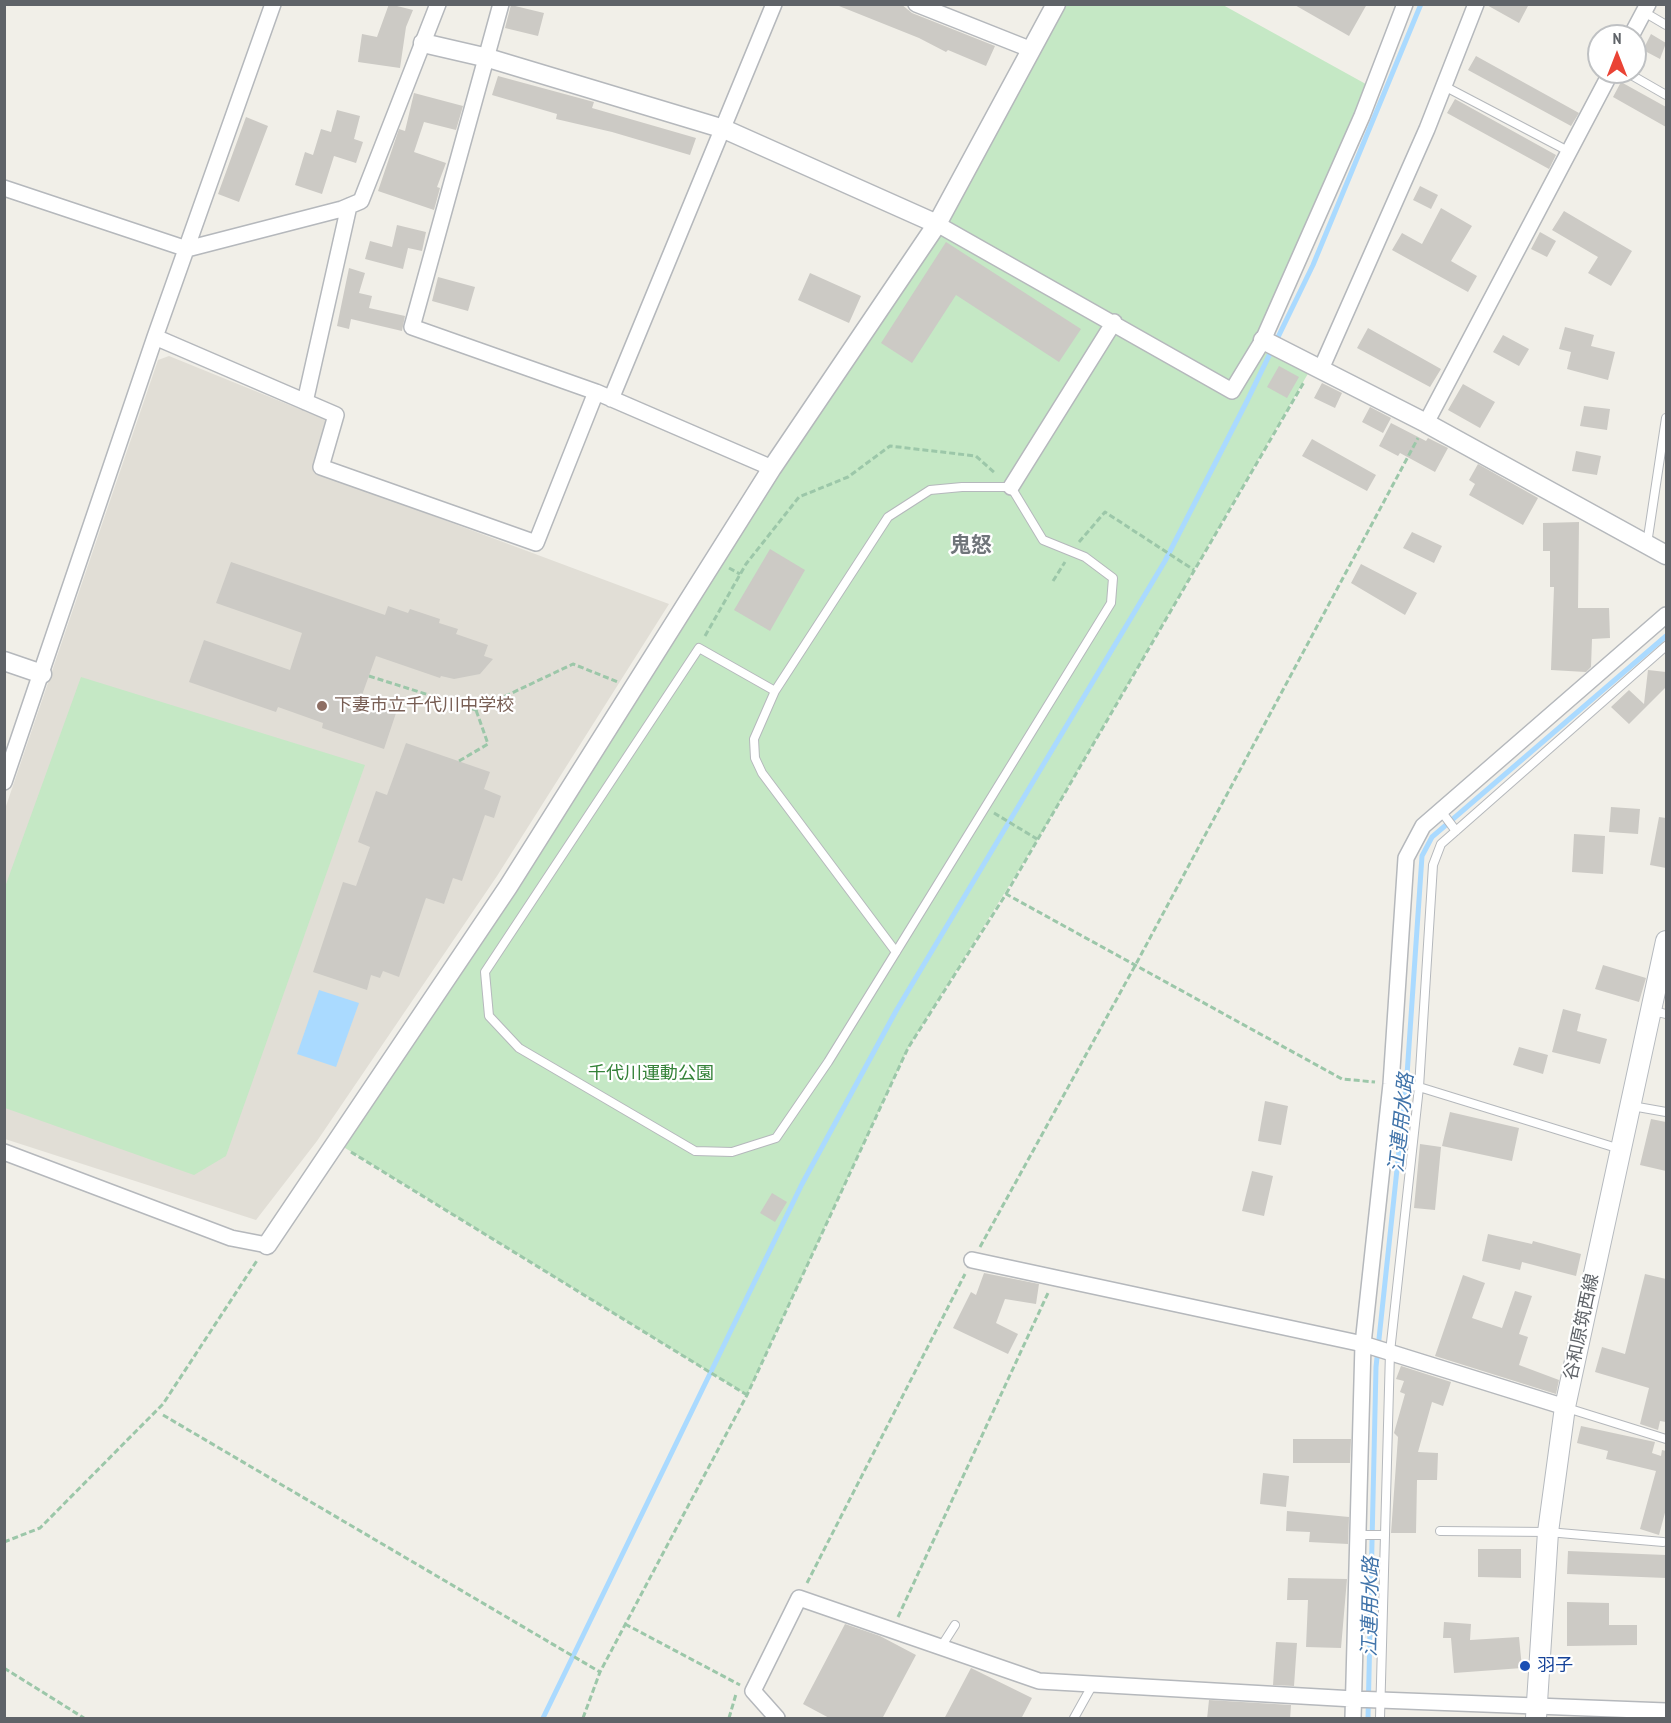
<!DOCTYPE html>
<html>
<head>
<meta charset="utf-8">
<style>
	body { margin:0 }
	#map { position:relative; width:1671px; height:1723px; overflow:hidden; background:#f1efe8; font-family:"PT Sans Narrow",sans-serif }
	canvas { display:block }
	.frame { position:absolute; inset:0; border:6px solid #5f6368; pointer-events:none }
	.north { position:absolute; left:1587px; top:24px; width:60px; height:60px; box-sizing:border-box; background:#fff; border:2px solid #bfc1c3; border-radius:50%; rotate:0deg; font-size:16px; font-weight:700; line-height:24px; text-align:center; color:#5f6368 }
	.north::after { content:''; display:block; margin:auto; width:21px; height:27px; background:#ea4335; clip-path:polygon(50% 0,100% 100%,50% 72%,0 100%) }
</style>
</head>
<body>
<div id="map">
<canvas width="1671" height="1723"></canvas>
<div class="frame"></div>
<div class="north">N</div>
</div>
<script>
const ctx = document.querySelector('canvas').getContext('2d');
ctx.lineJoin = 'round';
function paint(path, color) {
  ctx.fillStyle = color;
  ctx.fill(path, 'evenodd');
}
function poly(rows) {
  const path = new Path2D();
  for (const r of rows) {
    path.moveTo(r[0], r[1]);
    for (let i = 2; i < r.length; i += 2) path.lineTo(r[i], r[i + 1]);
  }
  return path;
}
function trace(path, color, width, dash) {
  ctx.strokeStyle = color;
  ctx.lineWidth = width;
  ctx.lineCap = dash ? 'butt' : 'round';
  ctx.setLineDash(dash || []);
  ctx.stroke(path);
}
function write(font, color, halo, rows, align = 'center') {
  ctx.font = font + ' "PT Sans Narrow","Noto Sans JP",sans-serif';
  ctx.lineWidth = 4.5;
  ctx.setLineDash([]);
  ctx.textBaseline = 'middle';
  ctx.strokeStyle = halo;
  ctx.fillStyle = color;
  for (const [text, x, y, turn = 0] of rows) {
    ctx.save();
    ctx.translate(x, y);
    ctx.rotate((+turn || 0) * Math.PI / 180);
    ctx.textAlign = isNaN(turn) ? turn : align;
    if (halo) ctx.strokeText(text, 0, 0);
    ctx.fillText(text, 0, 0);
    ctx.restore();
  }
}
const education = poly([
	[169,356,329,421,313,471,669,604,497,876,317,1141,256,1220,5,1139,5,809,158,360]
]);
const green = poly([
	[1056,5,1223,5,1373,88,1264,339,1313,365,1038,839,908,1048,747,1395,337,1143,937,224],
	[81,677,365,765,226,1156,194,1175,5,1108,5,887]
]);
const water = poly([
	[319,990,359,1003,336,1067,297,1054]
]);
const stream = poly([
	[543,1718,802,1184,896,1011,1165,561,1247,401,1313,265,1421,4],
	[1368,1718,1376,1367,1407,1075,1422,856,1432,837,1666,636]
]);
const building = poly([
	[389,4,413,10,406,27,400,68,358,62,362,34,377,37],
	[834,4,901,4,912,13,995,46,986,66,948,50,946,52,919,38],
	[1293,4,1367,4,1349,36],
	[1485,4,1529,4,1519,23],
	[511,5,544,13,538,36,505,28],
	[1651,34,1666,43,1660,59,1643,50],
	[1476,56,1579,113,1571,126,1468,70],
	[498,76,594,102,592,108,696,138,690,155,612,132,556,119,557,114,492,95],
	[1621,82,1666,107,1666,127,1613,97],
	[414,93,463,106,456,130,424,122,414,152,446,163,437,187,440,188,434,210,378,191,399,129,405,131],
	[1455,99,1556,155,1549,169,1447,113],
	[337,110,360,116,354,139,363,142,356,163,334,156,322,194,295,185,305,152,313,155,321,129,331,132],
	[246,117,268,126,239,202,218,194],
	[1420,186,1438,195,1431,209,1413,200],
	[1441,208,1472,226,1451,261,1477,276,1468,292,1392,250,1402,233,1422,244],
	[1564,211,1632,251,1611,286,1588,273,1598,257,1552,230],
	[397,225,426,232,422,251,408,248,403,269,365,259,370,241,392,247],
	[1540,232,1556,241,1547,257,1531,249],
	[946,242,1081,329,1059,362,956,295,912,363,881,343],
	[349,268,365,273,359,293,372,296,369,308,405,316,402,331,351,319,349,329,337,326],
	[810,273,861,296,849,323,798,300],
	[438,277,475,287,468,311,432,301],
	[1565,327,1594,335,1591,346,1615,352,1608,380,1567,369,1571,352,1559,349],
	[1368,328,1441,369,1430,387,1357,348],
	[1503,335,1529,349,1519,366,1493,352],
	[1279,366,1299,377,1287,398,1267,387],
	[1322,383,1342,393,1335,408,1314,398],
	[1463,384,1495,402,1480,428,1448,410],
	[1584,406,1610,409,1607,430,1580,426],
	[1370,407,1391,418,1383,433,1362,422],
	[1391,423,1426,441,1428,438,1448,448,1435,472,1400,453,1398,456,1379,446],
	[1312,439,1376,475,1367,491,1302,456],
	[1576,451,1601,456,1597,475,1572,471],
	[1478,464,1538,498,1523,525,1469,495,1475,484,1469,480],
	[1579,522,1578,608,1609,608,1610,638,1592,639,1591,667,1586,672,1551,670,1554,587,1550,587,1550,551,1543,551,1543,523],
	[1412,532,1442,546,1434,563,1403,548],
	[770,549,805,570,770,631,734,610],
	[231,562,385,615,388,606,408,613,410,609,440,619,439,623,458,629,456,634,488,645,484,656,493,659,480,674,454,679,441,676,440,678,376,656,362,695,398,707,384,749,322,728,323,723,278,707,276,712,189,682,204,640,290,670,302,633,216,603],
	[1361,564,1417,593,1405,615,1351,583],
	[1648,670,1666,672,1666,687,1629,724,1611,707,1629,690,1644,704],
	[406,743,490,772,484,789,501,796,494,818,485,815,462,881,453,878,444,904,426,898,399,977,383,971,380,978,371,975,367,990,313,972,343,882,356,886,370,847,358,842,376,791,387,795],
	[1611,807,1640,809,1638,834,1609,832],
	[1659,817,1666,818,1666,868,1650,865],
	[1574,834,1605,836,1603,874,1572,872],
	[1603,965,1646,978,1639,1002,1595,989],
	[1563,1009,1581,1014,1577,1031,1607,1039,1600,1064,1552,1052],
	[1519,1047,1548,1055,1543,1074,1513,1065],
	[1265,1101,1288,1106,1281,1145,1258,1141],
	[1450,1112,1519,1128,1512,1161,1442,1146],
	[1651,1119,1666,1122,1666,1171,1640,1165],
	[1420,1144,1441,1147,1435,1210,1414,1208],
	[1252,1171,1273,1176,1264,1216,1242,1211],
	[772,1193,787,1202,775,1222,760,1213],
	[1488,1234,1532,1244,1533,1241,1581,1254,1576,1276,1522,1262,1520,1270,1482,1261],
	[984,1273,1039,1284,1036,1304,1005,1299,996,1323,1018,1334,1008,1354,953,1328,971,1292,976,1295],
	[1645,1274,1666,1279,1666,1422,1660,1421,1658,1430,1640,1424,1649,1388,1595,1372,1602,1347,1625,1354],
	[1463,1275,1485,1283,1472,1318,1502,1328,1515,1291,1532,1296,1519,1334,1528,1337,1519,1365,1559,1380,1556,1394,1435,1356],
	[1401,1366,1451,1382,1443,1406,1432,1402,1418,1452,1438,1453,1437,1480,1417,1480,1416,1533,1391,1533,1398,1437,1394,1433,1405,1394,1400,1392,1404,1381,1396,1379],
	[1581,1426,1655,1442,1652,1453,1661,1456,1662,1450,1666,1451,1666,1509,1659,1535,1640,1529,1656,1471,1606,1459,1608,1451,1577,1443],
	[1293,1439,1351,1439,1350,1463,1293,1463],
	[1263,1473,1289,1476,1286,1507,1260,1504],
	[1287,1511,1349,1517,1348,1544,1309,1542,1310,1532,1286,1531],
	[1478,1549,1521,1549,1521,1578,1478,1577],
	[1568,1551,1666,1555,1666,1578,1567,1574],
	[1288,1578,1347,1579,1341,1648,1306,1647,1308,1600,1287,1600],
	[1567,1602,1609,1603,1609,1625,1637,1625,1637,1645,1567,1646],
	[1444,1622,1471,1624,1470,1640,1519,1637,1522,1668,1454,1673,1451,1638,1443,1638],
	[845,1624,880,1636,916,1655,882,1719,831,1719,803,1704],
	[1276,1642,1297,1643,1294,1686,1273,1685],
	[971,1668,1032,1698,1021,1719,944,1719],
	[1209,1700,1291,1705,1290,1719,1207,1719]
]);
const path = poly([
	[1079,542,1105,512,1194,570],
	[729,568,740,574],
	[1053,581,1065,562],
	[705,636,746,564,799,497,848,477,890,446,976,456,995,473],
	[369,676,476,710,573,664,618,682],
	[459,761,488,744,476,710],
	[994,813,1037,839],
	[1006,894,1304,382],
	[351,1152,747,1395],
	[980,1247,1136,964,1418,438],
	[163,1415,600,1672],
	[4,1542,40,1528,163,1404,258,1259],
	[807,1583,965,1274],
	[898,1617,1048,1293],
	[625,1624,740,1685],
	[4,1668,84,1718],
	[583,1718,600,1672,747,1395,908,1048,1006,894,1342,1079,1375,1082],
	[729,1718,736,1694]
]);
const service = poly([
	[1644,12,1666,25],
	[1626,72,1666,95],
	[1444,86,1568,151],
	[1647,544,1666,418],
	[775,691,699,648,485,972,489,1016,519,1048,695,1151,732,1152,776,1138,828,1062,896,952,1111,603,1113,578,1085,557,1043,540,1011,487,962,487,930,490,888,517,775,691,754,739,755,758,762,773,896,952],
	[1441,811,1456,831],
	[1653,1011,1666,1014],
	[1391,1084,1419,1087,1620,1149],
	[1632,1106,1666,1112],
	[1567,1408,1666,1439],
	[1440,1531,1548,1532,1663,1542],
	[1358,1535,1385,1535],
	[941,1647,955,1625],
	[1074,1718,1093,1684],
	[1380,1718,1390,1352,1419,1087,1433,865,1441,844,1666,646]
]);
const minor = poly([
	[501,4,412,327,596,392],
	[916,4,1032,50],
	[1631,36,1648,4],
	[4,188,187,249,342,209,361,201,438,4],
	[937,224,1232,391,1263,340,1362,116,1405,4],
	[155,337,336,415,321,467,536,543,596,392,772,468],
	[1321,369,1427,129,1476,4],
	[611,399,774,4],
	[305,402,349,206],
	[1426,423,1611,72],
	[1011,487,1114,322],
	[4,782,155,337,273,4],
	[4,1152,231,1238,267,1245],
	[972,1260,1363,1344,1565,1407],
	[777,1718,753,1691,799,1598,1039,1681,1354,1699,1666,1711],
	[1353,1718,1363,1344,1391,1084,1406,858,1423,826,1666,615]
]);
const tertiary = poly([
	[423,43,488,58,724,129,937,224],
	[1263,340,1426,423,1666,555],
	[4,661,42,674],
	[267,1245,508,887,772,468,937,224,1056,4]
]);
const secondary = poly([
	[1536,1718,1548,1532,1565,1407,1666,941]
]);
const markers = [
	[322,706,6,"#8d6e63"],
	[1525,1666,6,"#1a4fb4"]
];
const educationNames = [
	["下妻市立千代川中学校",334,706]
];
const parkNames = [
	["千代川運動公園",651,1074]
];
const streetNames = [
	["谷和原筑西線",1582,1327,-78]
];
const transitNames = [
	["羽子",1537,1666]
];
const waterNames = [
	["江連用水路",1402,1123,-84],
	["江連用水路",1371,1607,-89]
];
const quarterNames = [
	["鬼怒",971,546]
];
paint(education, '#e1ded6');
paint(green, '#c5e8c5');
paint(water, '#aadaff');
trace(stream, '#aadaff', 5);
paint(building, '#cccac5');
trace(service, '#b5b8bc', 10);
trace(minor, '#b5b8bc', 18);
trace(tertiary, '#b5b8bc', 21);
trace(secondary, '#b6babf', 22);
trace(path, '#9cc7a9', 3, [6, 3]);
trace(service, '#fff', 8);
trace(minor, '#fff', 15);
trace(tertiary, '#fff', 18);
trace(secondary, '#fff', 20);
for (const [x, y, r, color] of markers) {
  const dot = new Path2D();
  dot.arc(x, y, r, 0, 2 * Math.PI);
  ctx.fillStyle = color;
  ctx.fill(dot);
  trace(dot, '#fff', 2);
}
write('18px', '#785e54', '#fff', educationNames, 'left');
write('18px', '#348238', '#fff', parkNames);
write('18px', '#5f6368', '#fff', streetNames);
write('18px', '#164399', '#fff', transitNames, 'left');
write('italic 20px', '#4174aa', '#fff', waterNames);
write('bold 21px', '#70757a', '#fff', quarterNames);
</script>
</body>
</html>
